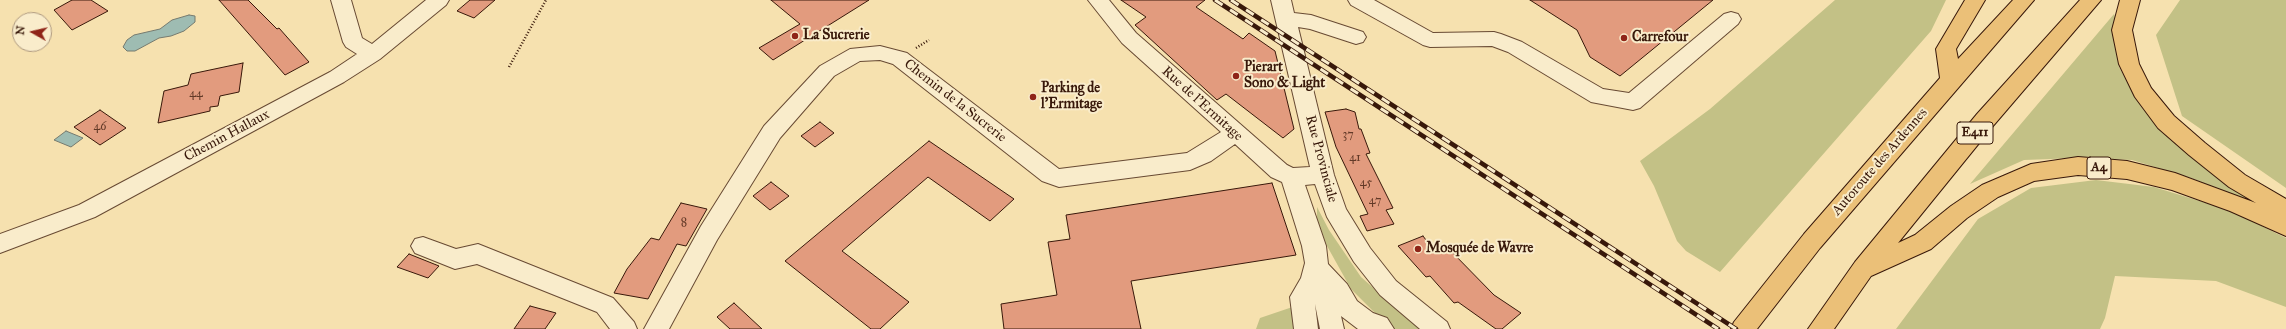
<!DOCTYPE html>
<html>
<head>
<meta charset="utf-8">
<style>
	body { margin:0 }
	#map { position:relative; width:2286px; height:329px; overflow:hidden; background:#f6e1af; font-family:"IM FELL Great Primer",serif }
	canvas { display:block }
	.north { position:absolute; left:12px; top:12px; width:40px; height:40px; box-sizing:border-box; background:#f9eccb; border:1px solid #ac977e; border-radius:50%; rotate:278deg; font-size:11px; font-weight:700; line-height:16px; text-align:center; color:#38180a }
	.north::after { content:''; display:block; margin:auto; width:14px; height:18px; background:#8f2418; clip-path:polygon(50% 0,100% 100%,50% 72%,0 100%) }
</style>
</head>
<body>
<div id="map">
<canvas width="2286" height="329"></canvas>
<div class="north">N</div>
</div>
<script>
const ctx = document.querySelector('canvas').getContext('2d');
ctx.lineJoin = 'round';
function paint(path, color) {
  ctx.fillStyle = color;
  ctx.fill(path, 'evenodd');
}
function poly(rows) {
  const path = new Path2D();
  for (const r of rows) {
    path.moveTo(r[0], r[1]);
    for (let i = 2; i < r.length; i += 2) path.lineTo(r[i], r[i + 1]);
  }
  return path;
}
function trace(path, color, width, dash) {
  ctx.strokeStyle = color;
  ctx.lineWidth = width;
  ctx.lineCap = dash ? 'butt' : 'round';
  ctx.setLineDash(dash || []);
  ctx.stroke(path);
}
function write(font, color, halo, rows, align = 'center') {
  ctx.font = font + ' "IM FELL Great Primer",serif';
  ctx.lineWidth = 4;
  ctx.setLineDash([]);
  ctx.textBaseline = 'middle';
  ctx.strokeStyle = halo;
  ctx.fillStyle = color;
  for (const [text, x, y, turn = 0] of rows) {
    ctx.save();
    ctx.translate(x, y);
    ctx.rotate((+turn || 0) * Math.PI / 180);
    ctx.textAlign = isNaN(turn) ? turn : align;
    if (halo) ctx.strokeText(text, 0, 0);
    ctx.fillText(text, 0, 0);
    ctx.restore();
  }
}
const green = poly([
	[1835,0,1946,0,1931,31,1720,272,1686,251,1677,241,1654,186,1640,161,1710,109],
	[2180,0,2286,0,2286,188,2182,116,2156,35],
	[2114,14,2117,23,2114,40,2119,67,2143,109,2184,150,2263,207,2191,178,2132,160,2078,158,2024,160,1970,184],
	[2096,180,2154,187,2229,210,2286,238,2286,307,2216,281,2115,276,2105,318,2100,329,1896,329,1978,219,2031,188],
	[1317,207,1329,230,1361,277,1420,329,1391,329,1351,289,1317,228],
	[1316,299,1322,329,1256,329,1260,318]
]);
const water = poly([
	[189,15,195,16,195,22,184,31,171,36,159,38,135,51,127,51,123,47,127,40,134,35,160,29,172,20,189,15],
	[66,131,83,138,71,147,54,140,66,131]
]);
const building = poly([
	[72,0,91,0,108,11,72,30,54,10,72,0],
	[219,0,248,0,277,29,279,28,309,62,285,75,219,0],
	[470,0,495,0,474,18,457,11,470,0],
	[771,0,869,0,773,60,759,48,800,24,771,0],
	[1121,0,1205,0,1196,7,1243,39,1249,33,1275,51,1294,129,1283,138,1226,94,1217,100,1135,25,1146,17,1121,0],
	[1530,0,1713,0,1620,76,1590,57,1577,30,1530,0],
	[243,63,239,92,220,96,218,106,210,107,210,111,158,123,164,91,188,85,191,74,243,63],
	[1346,109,1355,112,1359,129,1361,129,1370,153,1366,154,1393,208,1386,210,1394,224,1367,231,1360,216,1368,214,1336,147,1325,112,1346,109],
	[100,110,126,128,100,145,74,127,100,110],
	[820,122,834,133,815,147,801,136,820,122],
	[929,141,1014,199,990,221,928,177,842,251,909,302,880,329,871,329,785,261,929,141],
	[771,182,789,196,770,210,753,196,771,182],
	[1272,183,1296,255,1131,281,1141,329,1004,329,1001,304,1057,295,1048,242,1070,239,1066,215,1272,183],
	[681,203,707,209,686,246,677,244,648,299,614,293,627,269,651,238,659,240,681,203],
	[1423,236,1429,244,1433,243,1439,252,1448,248,1494,295,1521,313,1502,329,1496,329,1458,302,1454,303,1430,276,1426,277,1398,246,1423,236],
	[409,254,439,266,428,278,397,267,409,254],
	[734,303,762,329,730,329,717,317,734,303],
	[530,306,556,313,545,329,514,329,530,306]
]);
const path = poly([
	[916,48,929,40],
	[509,67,546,0]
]);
const minor = poly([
	[331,0,351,0,362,38,372,44,426,0,449,0,446,5,380,59,344,82,95,217,0,253,0,234,79,205,330,72,357,54,346,47,343,42,331,0],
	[1088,0,1109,0,1136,33,1287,165,1293,168,1310,167,1271,0,1291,0,1294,13,1311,15,1363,32,1366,37,1363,42,1356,44,1310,29,1298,27,1334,175,1346,209,1370,248,1396,281,1447,322,1450,329,1420,329,1380,295,1354,262,1327,217,1315,184,1305,185,1326,246,1328,264,1347,284,1357,301,1373,313,1387,318,1394,329,1358,329,1341,316,1344,329,1320,329,1315,304,1318,329,1294,329,1290,297,1301,278,1305,263,1302,246,1282,182,1271,177,1235,144,1211,161,1190,170,1059,187,1042,181,893,64,880,60,860,61,834,76,780,138,717,240,669,329,644,329,701,226,764,126,820,66,850,49,880,46,907,53,1059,169,1187,153,1221,132,1122,43,1088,0],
	[1348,0,1374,0,1433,33,1494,32,1501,34,1522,42,1603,89,1629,93,1724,14,1731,12,1738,14,1741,19,1738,24,1640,108,1633,110,1591,102,1508,52,1492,46,1430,47,1423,45,1351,5,1348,0],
	[423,237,456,249,478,244,613,298,634,322,637,329,610,329,597,312,477,264,455,269,415,253,411,246,415,239,423,237]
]);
const highway = poly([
	[1965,0,1985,0,1956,49,1958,59,2013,0,2034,0,1820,248,1757,329,1731,329,1734,322,1804,234,1940,78,1936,49,1965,0],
	[2080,0,2101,0,1993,126,1898,243,1915,235,1951,206,1982,185,2031,164,2078,157,2127,161,2175,173,2256,203,2229,187,2189,155,2158,128,2135,97,2119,64,2112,30,2120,0,2140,0,2132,30,2139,64,2151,88,2174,116,2205,143,2245,175,2286,199,2286,236,2230,211,2172,190,2127,179,2078,175,2034,181,1998,197,1967,218,1931,249,1871,276,1834,329,1808,329,1855,262,1977,114,2080,0]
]);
const rail = poly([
	[1215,0,1718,329],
	[1231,0,1736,329]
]);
const markers = [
	[795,36,4,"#8f2418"],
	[1624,38,4,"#8f2418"],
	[1236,76,4,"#8f2418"],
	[1033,97,4,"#8f2418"],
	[1418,249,4,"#8f2418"]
];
const numberNames = [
	["44",196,94],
	["46",100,127],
	["37",1348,135],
	["41",1355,158],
	["45",1366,183],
	["47",1375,201],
	["8",684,223]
];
const shields = [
	[1975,133,36],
	[2099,168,24]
];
const shieldNames = [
	["E411",1975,133],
	["A4",2099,168]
];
const poiNames = [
	["La Sucrerie",803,36],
	["Carrefour",1632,38],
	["Pierart",1244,68],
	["Sono & Light",1244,84],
	["Parking de",1041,89],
	["l'Ermitage",1041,105],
	["Mosquée de Wavre",1426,249]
];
const streetNames = [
	["Chemin de la Sucrerie",955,101,38],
	["Rue de l'Ermitage",1202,104,42],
	["Chemin Hallaux",227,136,-28],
	["Rue Provinciale",1321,159,75],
	["Autoroute des Ardennes",1880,162,-49]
];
paint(green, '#c3c186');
paint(water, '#9ebcb2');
trace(water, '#757a6f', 1);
paint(building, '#e29b7e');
trace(building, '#38180a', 1);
trace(minor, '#684a33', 2);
trace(highway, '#38180a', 2);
trace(path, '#38180a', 2.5, [1, 2]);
paint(minor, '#f9eccb');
paint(highway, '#ebc078');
trace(rail, '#38180a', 4.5);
trace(rail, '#f9eccb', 3, [9]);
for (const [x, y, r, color] of markers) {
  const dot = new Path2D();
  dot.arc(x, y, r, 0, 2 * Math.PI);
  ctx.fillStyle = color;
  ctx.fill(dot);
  trace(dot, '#f9eccb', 1.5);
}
write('12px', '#623927', null, numberNames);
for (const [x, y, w] of shields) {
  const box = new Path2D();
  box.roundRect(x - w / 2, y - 11, w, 22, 3);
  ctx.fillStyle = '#f9eccb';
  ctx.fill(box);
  trace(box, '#38180a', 1);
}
write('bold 13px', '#38180a', null, shieldNames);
write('bold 14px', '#38180a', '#f9eccb', poiNames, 'left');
write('14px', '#38180a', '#f9eccb', streetNames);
</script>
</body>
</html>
